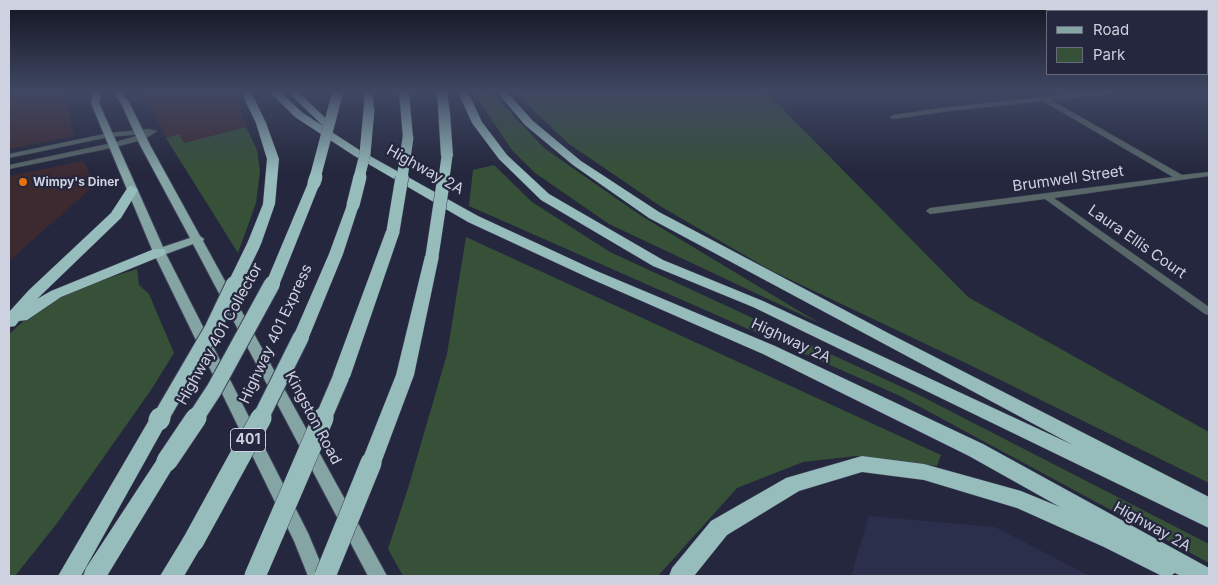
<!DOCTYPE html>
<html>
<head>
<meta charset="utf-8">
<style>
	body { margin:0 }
	#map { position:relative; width:1218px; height:585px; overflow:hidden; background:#24273d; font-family:Inter,sans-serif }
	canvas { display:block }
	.frame { position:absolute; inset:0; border:10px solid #ced1e0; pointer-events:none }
	.legend { position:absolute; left:1046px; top:10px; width:162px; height:65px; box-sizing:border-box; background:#24273d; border:1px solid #686b7e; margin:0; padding:6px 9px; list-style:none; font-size:15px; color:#ced1e0 }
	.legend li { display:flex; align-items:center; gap:10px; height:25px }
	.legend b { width:25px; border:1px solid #686b7e }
</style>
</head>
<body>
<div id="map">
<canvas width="1218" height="585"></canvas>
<div class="frame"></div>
<ul class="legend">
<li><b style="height:6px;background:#85a4a4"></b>Road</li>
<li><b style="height:14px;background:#365137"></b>Park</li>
</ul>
</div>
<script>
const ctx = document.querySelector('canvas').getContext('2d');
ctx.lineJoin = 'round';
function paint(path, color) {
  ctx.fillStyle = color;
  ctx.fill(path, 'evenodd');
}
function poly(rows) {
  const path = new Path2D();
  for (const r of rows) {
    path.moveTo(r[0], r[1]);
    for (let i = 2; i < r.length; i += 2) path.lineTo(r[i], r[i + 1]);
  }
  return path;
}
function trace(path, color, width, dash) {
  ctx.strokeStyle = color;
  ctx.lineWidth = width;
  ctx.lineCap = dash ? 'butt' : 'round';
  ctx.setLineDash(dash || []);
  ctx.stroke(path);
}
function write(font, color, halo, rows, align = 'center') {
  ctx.font = font + ' Inter,sans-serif';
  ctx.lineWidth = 4.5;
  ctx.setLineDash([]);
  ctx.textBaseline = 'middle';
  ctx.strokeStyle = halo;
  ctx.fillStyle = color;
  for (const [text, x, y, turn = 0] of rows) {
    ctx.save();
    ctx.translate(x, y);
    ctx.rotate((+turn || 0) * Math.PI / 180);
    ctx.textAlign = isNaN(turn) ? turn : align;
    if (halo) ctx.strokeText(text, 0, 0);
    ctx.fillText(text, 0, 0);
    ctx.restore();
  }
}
const commercial = poly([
	[9,92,64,92,74,136,9,149],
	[143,92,234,92,246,127,184,143,179,134,166,138],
	[83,161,96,184,9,261,9,176]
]);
const built = poly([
	[869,516,995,527,1090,576,851,576]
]);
const green = poly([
	[473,92,493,92,498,99,544,148,640,215,819,323,609,224,535,173,512,150],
	[514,92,766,92,968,297,1209,432,1209,483,972,366,770,270,660,206,569,144],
	[246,127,257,150,260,171,256,203,238,253,166,138,179,134,184,143],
	[494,165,532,202,610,252,917,394,1209,544,1209,563,898,395,469,206,473,170],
	[466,237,941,455,937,466,856,456,803,462,737,488,658,576,403,576,388,549,409,485,447,354],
	[137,269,139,285,149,294,174,353,151,390,58,522,15,576,9,576,9,334,36,310,86,285]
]);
const minor = poly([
	[1093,92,1112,92,1109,94,1051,100,1182,175,1209,172,1209,176,1054,198,1209,307,1209,315,1205,314,1045,199,930,214,926,211,930,208,1173,177,1043,101,949,111,893,119,890,117,893,115,949,107,1093,92]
]);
const tertiary = poly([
	[148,129,157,131,145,139,116,147,9,169,9,165,112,143,143,134,109,137,9,158,9,154,109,133,148,129]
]);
const primary = poly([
	[93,92,101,92,99,103,163,247,190,238,140,145,121,103,113,92,121,92,129,102,150,145,200,236,204,239,203,241,387,576,368,576,193,244,166,254,308,533,326,576,308,576,294,541,153,252,91,103,93,92]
]);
const motorway = poly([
	[241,92,251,92,266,123,279,159,275,204,261,244,254,248,247,244,263,204,267,159,256,123,241,92],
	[270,92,280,92,303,113,323,126,288,92,298,92,334,126,333,128,327,129,361,151,478,216,599,272,775,346,983,444,1209,568,1209,576,1181,576,1175,573,1170,576,1162,576,1104,547,1017,508,924,480,862,472,799,491,727,535,694,576,669,576,672,568,711,521,786,478,862,456,924,464,1021,491,1060,507,969,456,763,354,589,278,468,222,353,155,295,117,270,92],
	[364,92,374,92,373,111,365,111,364,109,364,92],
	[399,92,409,92,413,138,408,141,403,138,399,92],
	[437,92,447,92,450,113,453,156,447,159,441,156,437,92],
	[458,92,468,92,482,122,507,155,549,194,663,260,763,301,1073,445,649,218,573,165,525,125,497,92,507,92,533,121,581,161,659,212,888,333,1209,497,1209,528,753,307,653,266,541,200,499,159,472,123,458,92],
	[314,179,320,183,280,283,278,286,273,288,268,286,266,283,308,183,314,179],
	[132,186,138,190,121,218,37,299,51,291,154,249,164,249,166,252,164,255,61,297,27,320,19,321,15,326,9,327,9,312,29,290,111,213,128,187,132,186],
	[353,201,359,205,343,254,309,337,307,341,301,343,295,341,293,337,329,254,347,205,353,201],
	[393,227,400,231,350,377,347,381,341,383,335,381,332,377,386,231,393,227],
	[432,252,439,256,414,375,381,463,378,469,371,471,364,469,361,463,396,375,425,256,432,252],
	[159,413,166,415,168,420,81,576,58,576,152,415,159,413],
	[167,453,174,455,177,461,107,576,83,576,86,568,160,455,167,453],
	[193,532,201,535,204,542,184,576,160,576,185,535,193,532]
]);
const motorwayBridgeFar3 = poly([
	[315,178,337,95],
	[359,178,365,154,369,109],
	[402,178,408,138],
	[444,178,447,156]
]);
const motorwayBridgeFar2 = poly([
	[314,183,316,177],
	[353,205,360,177],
	[393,231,402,177],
	[432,256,444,177],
	[234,285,254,244],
	[272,285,273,283]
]);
const motorwayBridgeFar1 = poly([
	[160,419,213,328,234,284],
	[195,419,214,390,272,284],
	[260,419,301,337],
	[323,419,341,377]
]);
const motorwayBridge = poly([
	[159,420,160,418],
	[167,461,196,418],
	[193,542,261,418],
	[255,576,323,418],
	[325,576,371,463]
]);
const markers = [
	[23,182,5,"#e8710a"]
];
const farPoinames = [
	["Wimpy's Diner",33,182]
];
const shields = [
	[248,440,35]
];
const shieldNames = [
	["401",248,440]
];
const streetNames = [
	["Highway 2A",425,170,29],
	["Brumwell Street",1068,179,-8],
	["Laura Ellis Court",1137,242,35],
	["Highway 401 Collector",220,334,-61],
	["Highway 401 Express",276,334,-65],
	["Highway 2A",791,341,25],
	["Kingston Road",313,418,62],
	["Highway 2A",1152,527,29]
];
paint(commercial, '#3d2a31');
paint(built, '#2b2f4b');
paint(green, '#365137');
trace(minor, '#3f4257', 1);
trace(tertiary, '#3f4257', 1);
trace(primary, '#3f4257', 2);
trace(motorway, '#3f4257', 1);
paint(minor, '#586767');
paint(tertiary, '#586767');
paint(primary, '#85a4a4');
paint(motorway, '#97bcbc');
trace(motorwayBridgeFar3, '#3f4257', 11, []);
trace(motorwayBridgeFar2, '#3f4257', 14, []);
trace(motorwayBridgeFar1, '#3f4257', 18, []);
trace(motorwayBridge, '#3f4257', 22, []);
trace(motorwayBridgeFar3, '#97bcbc', 11);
trace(motorwayBridgeFar2, '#97bcbc', 13);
trace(motorwayBridgeFar1, '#97bcbc', 16);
trace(motorwayBridge, '#97bcbc', 21);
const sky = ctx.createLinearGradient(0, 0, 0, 174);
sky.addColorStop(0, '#141522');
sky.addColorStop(0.53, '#3f4762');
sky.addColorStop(1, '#3f476200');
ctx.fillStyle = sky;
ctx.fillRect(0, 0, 1218, 174);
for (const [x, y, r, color] of markers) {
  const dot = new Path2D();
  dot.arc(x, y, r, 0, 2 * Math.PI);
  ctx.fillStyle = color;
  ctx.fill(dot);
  trace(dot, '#24273d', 2);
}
write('bold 12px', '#ced1e0', '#24273d', farPoinames, 'left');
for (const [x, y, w] of shields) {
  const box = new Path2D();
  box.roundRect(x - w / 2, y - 11.5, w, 23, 4);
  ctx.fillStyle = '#24273d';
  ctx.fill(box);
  trace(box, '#ced1e0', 1);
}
write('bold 14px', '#ced1e0', null, shieldNames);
write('15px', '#ced1e0', '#24273d', streetNames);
</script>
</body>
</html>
